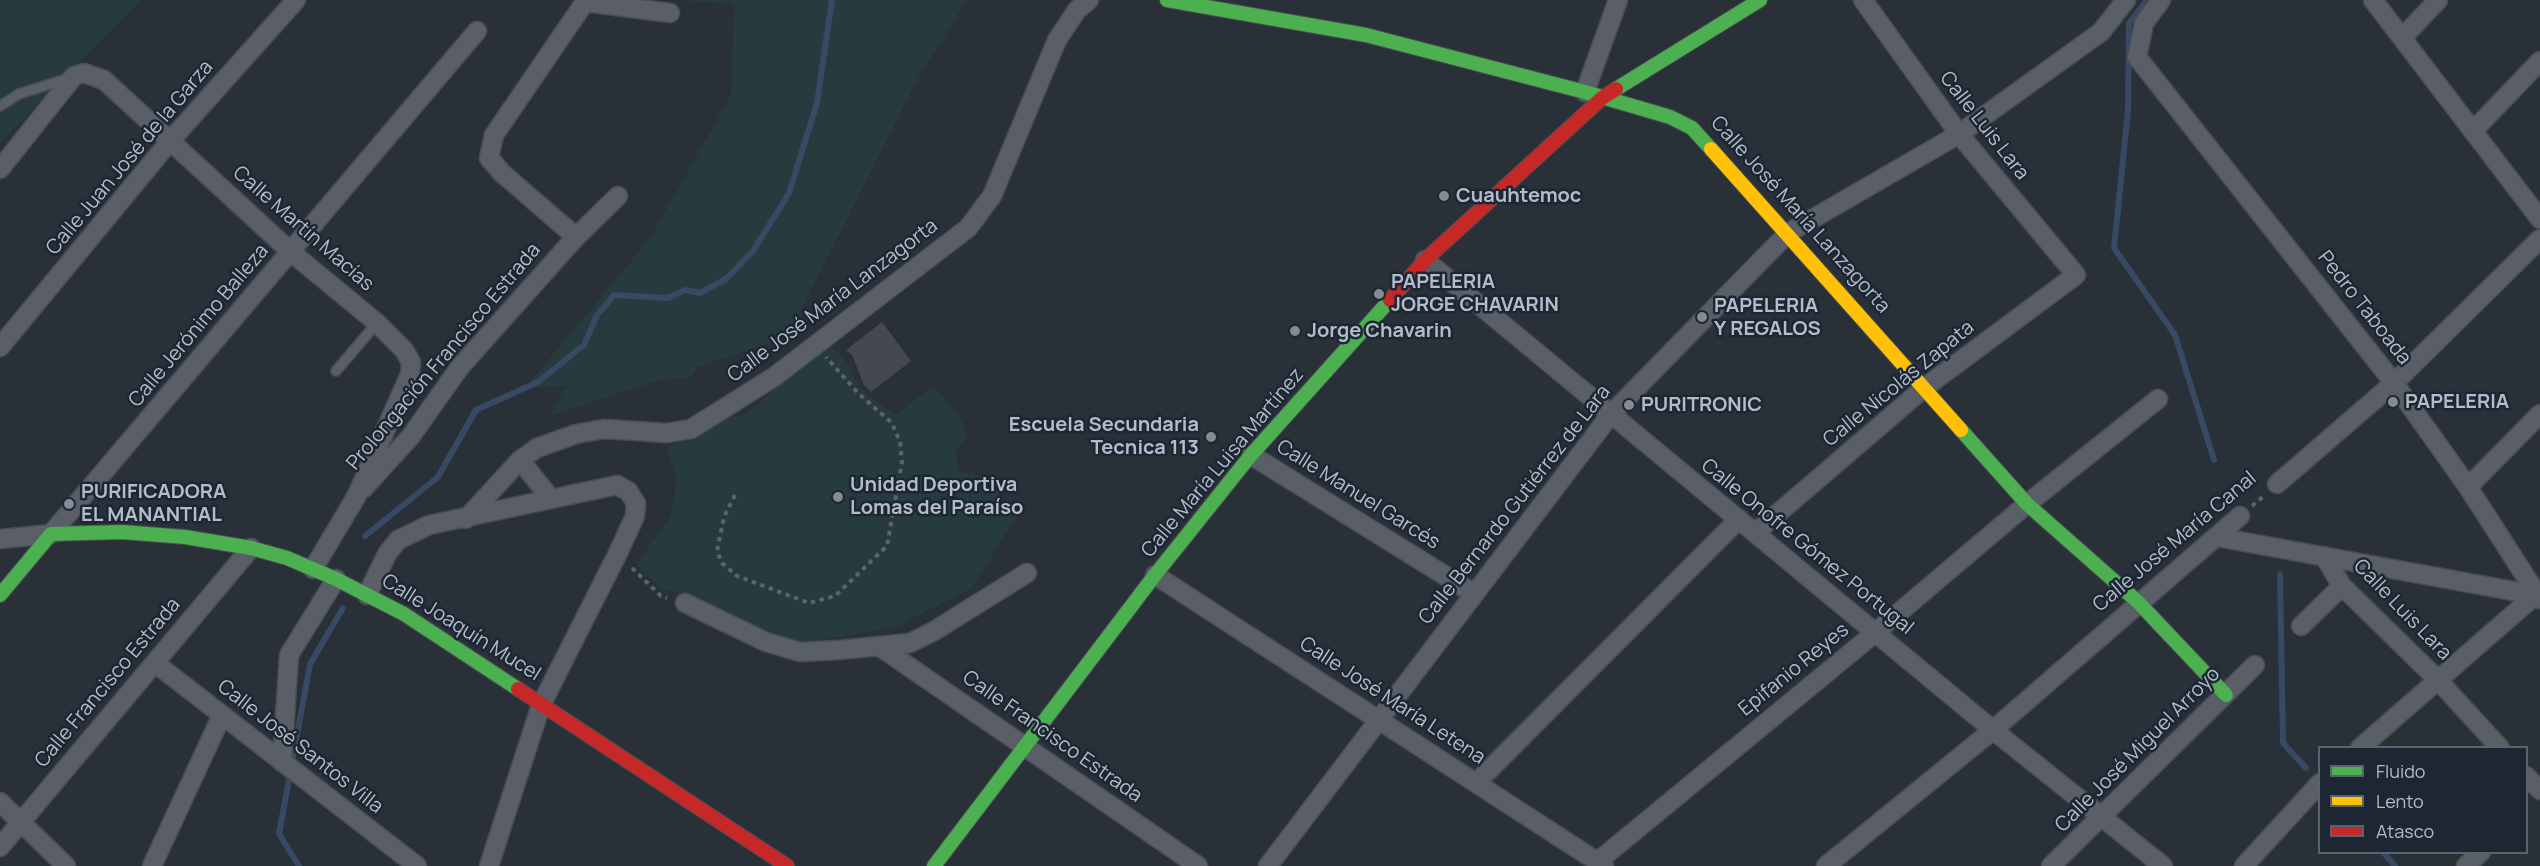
<!DOCTYPE html>
<html>
<head>
<meta charset="utf-8">
<style>
	body { margin:0 }
	#map { position:relative; width:2540px; height:866px; overflow:hidden; background:#2a3038; font-family:Manrope,sans-serif }
	canvas { display:block }
	.legend { position:absolute; left:2318px; top:746px; width:210px; height:108px; box-sizing:border-box; background:#1d2633; border:2px solid #59626f; margin:0; padding:8px 10px; list-style:none; font-size:18px; color:#b4bcc9 }
	.legend li { display:flex; align-items:center; gap:12px; height:30px }
	.legend b { width:30px; border:2px solid #59626f }
</style>
</head>
<body>
<div id="map">
<canvas width="2540" height="866"></canvas>
<ul class="legend">
<li><b style="height:8px;background:#4caf50"></b>Fluido</li>
<li><b style="height:8px;background:#ffc107"></b>Lento</li>
<li><b style="height:8px;background:#c62828"></b>Atasco</li>
</ul>
</div>
<script>
const ctx = document.querySelector('canvas').getContext('2d');
ctx.lineJoin = 'round';
function paint(path, color) {
  ctx.fillStyle = color;
  ctx.fill(path, 'evenodd');
}
function poly(rows) {
  const path = new Path2D();
  for (const r of rows) {
    path.moveTo(r[0], r[1]);
    for (let i = 2; i < r.length; i += 2) path.lineTo(r[i], r[i + 1]);
  }
  return path;
}
function trace(path, color, width, dash) {
  ctx.strokeStyle = color;
  ctx.lineWidth = width;
  ctx.lineCap = dash ? 'butt' : 'round';
  ctx.setLineDash(dash || []);
  ctx.stroke(path);
}
function write(font, color, halo, rows, align = 'center') {
  ctx.font = font + ' Manrope,sans-serif';
  ctx.lineWidth = 5;
  ctx.setLineDash([]);
  ctx.textBaseline = 'middle';
  ctx.strokeStyle = halo;
  ctx.fillStyle = color;
  for (const [text, x, y, turn = 0] of rows) {
    ctx.save();
    ctx.translate(x, y);
    ctx.rotate((+turn || 0) * Math.PI / 180);
    ctx.textAlign = isNaN(turn) ? turn : align;
    if (halo) ctx.strokeText(text, 0, 0);
    ctx.fillText(text, 0, 0);
    ctx.restore();
  }
}
const green = poly([
	[0,0,141,0,0,142],
	[675,0,967,0,916,82,787,338,697,367,691,378,660,380,550,416,566,386,525,388,651,237,731,95,734,4],
	[829,345,844,358,855,380,868,396,896,415,934,385,963,423,967,439,956,449,958,471,988,478,1016,517,972,588,898,626,790,646,685,594,663,590,636,565,671,515,677,480,667,449,718,418,744,415]
]);
const stream = poly([
	[2147,0,2129,23,2128,110,2114,248,2175,335,2214,460],
	[365,536,438,477,476,410,538,382,584,345,597,315,614,295,668,298,685,290,700,293,726,279,753,251,789,193,817,103,832,0],
	[2280,574,2283,743,2306,768],
	[2383,852,2395,866],
	[299,866,279,834,310,664,343,608]
]);
const building = poly([
	[882,322,911,361,871,392,864,385,852,355,846,350]
]);
const path = poly([
	[735,495,724,517,717,551,722,563,737,576,809,603,835,596,887,546,902,462,900,442,892,423,858,393,826,357],
	[2252,506,2265,495],
	[632,568,661,596,667,598]
]);
const lane = poly([
	[0,106,19,94,69,78],
	[336,371,377,323]
]);
const street = poly([
	[2161,0,2144,23,2137,57,2394,383,2468,487,2540,599],
	[2373,0,2540,219],
	[2402,38,2438,0],
	[1585,92,1618,0],
	[2473,131,2540,61],
	[0,169,74,76,84,73,104,80,291,252,377,323,404,350,411,362,410,374,356,497,313,569],
	[576,237,502,173,489,158,494,135,585,2,670,13],
	[1425,260,1993,730,2163,866],
	[0,347,170,141,296,0],
	[1251,455,1473,593],
	[520,460,551,499],
	[2277,484,2394,383,2540,239],
	[2468,487,2540,414],
	[363,489,411,436,460,367,576,237,618,196],
	[466,519,520,460,537,448,576,434,604,429,667,433,691,429,774,377,968,228,992,196,1057,40,1077,10,1089,0],
	[1755,533,1924,388,2076,275,1959,134,1863,0],
	[2217,537,2540,596],
	[0,539,51,534,477,31],
	[2324,556,2342,586,2437,679,2500,748],
	[1155,575,1604,866],
	[367,595,387,554,398,540,429,525,617,485,628,491,636,503,635,516,617,555,541,705,489,866],
	[685,603,766,642,800,652,839,650,910,643,934,631,1027,573],
	[2301,626,2342,586],
	[879,646,1198,866],
	[155,663,417,866],
	[2360,748,2540,591],
	[282,762,289,655,336,579],
	[2526,776,2540,790],
	[1476,783,1739,519],
	[0,802,66,866],
	[0,847,251,548],
	[1597,862,1876,632,2027,504,2158,399],
	[152,866,222,715],
	[1268,866,1611,414,1788,233,1959,134,2101,32,2126,0],
	[1826,866,1993,730,2240,516],
	[2051,866,2255,665],
	[2244,866,2320,783],
	[2466,866,2481,852]
]);
const fast = poly([
	[1167,0,1366,35,1585,92,1670,117,1692,128,1711,149],
	[1616,89,1760,0],
	[1961,430,2027,504,2138,602,2226,695],
	[0,595,51,534,122,532,185,537,251,548,287,558,336,579,404,614,518,689],
	[934,866,1155,575,1251,455,1390,300]
]);
const slow = poly([
	[1711,149,1961,430]
]);
const jam = poly([
	[1390,300,1425,260,1602,98,1616,89],
	[518,689,787,866]
]);
const markers = [
	[1444,196,6,"#848b96"],
	[1379,294,6,"#848b96"],
	[1702,317,6,"#848b96"],
	[1295,331,6,"#848b96"],
	[2393,402,6,"#848b96"],
	[1629,405,6,"#848b96"],
	[1211,437,6,"#848b96"],
	[838,497,6,"#848b96"],
	[69,504,6,"#848b96"]
];
const streetNames = [
	["Calle Luis Lara",1984,126,52],
	["Calle Juan José de la Garza",130,158,-50],
	["Calle José María Lanzagorta",1800,215,48],
	["Calle Martín Macías",303,229,41],
	["Calle José María Lanzagorta",833,301,-37],
	["Pedro Taboada",2364,308,52],
	["Calle Jerónimo Balleza",199,326,-50],
	["Prolongación Francisco Estrada",444,357,-50],
	["Calle Nicolás Zapata",1899,384,-39],
	["Calle María Luisa Martínez",1223,463,-50],
	["Calle Manuel Garcés",1358,495,32],
	["Calle Bernardo Gutiérrez de Lara",1515,505,-52],
	["Calle José María Canal",2175,542,-40],
	["Calle Onofre Gómez Portugal",1807,547,39],
	["Calle Luis Lara",2402,610,46],
	["Calle Joaquín Mucel",461,628,32],
	["Epifanio Reyes",1794,670,-39],
	["Calle Francisco Estrada",108,683,-50],
	["Calle José María Letena",1392,701,33],
	["Calle Francisco Estrada",1052,737,35],
	["Calle José Santos Villa",300,747,38],
	["Calle José Miguel Arroyo",2138,750,-45]
];
const poiNames = [
	["Cuauhtemoc",1456,196],
	["PAPELERIA",1391,282],
	["JORGE CHAVARIN",1391,305],
	["PAPELERIA",1714,306],
	["Y REGALOS",1714,329],
	["Jorge Chavarin",1307,331],
	["PAPELERIA",2405,402],
	["PURITRONIC",1641,405],
	["Escuela Secundaria",1199,425,"right"],
	["Tecnica 113",1199,448,"right"],
	["Unidad Deportiva",850,485],
	["Lomas del Paraíso",850,508],
	["PURIFICADORA",81,492],
	["EL MANANTIAL",81,515]
];
paint(green, '#273a3e');
trace(stream, '#384963', 6);
paint(building, '#444950');
trace(lane, '#484c53', 12);
trace(street, '#484c53', 21);
trace(fast, '#484c53', 16);
trace(slow, '#484c53', 16);
trace(jam, '#484c53', 16);
trace(path, '#5d636a', 4, [4.5, 4.5]);
trace(lane, '#5a5e66', 9);
trace(street, '#5a5e66', 18);
trace(fast, '#4caf50', 14);
trace(slow, '#ffc107', 14);
trace(jam, '#c62828', 14);
for (const [x, y, r, color] of markers) {
  const dot = new Path2D();
  dot.arc(x, y, r, 0, 2 * Math.PI);
  ctx.fillStyle = color;
  ctx.fill(dot);
  trace(dot, '#1d2633', 2);
}
write('20px', '#b4bcc9', '#1d2633', streetNames);
write('bold 20px', '#b4bcc9', '#1d2633', poiNames, 'left');
</script>
</body>
</html>
